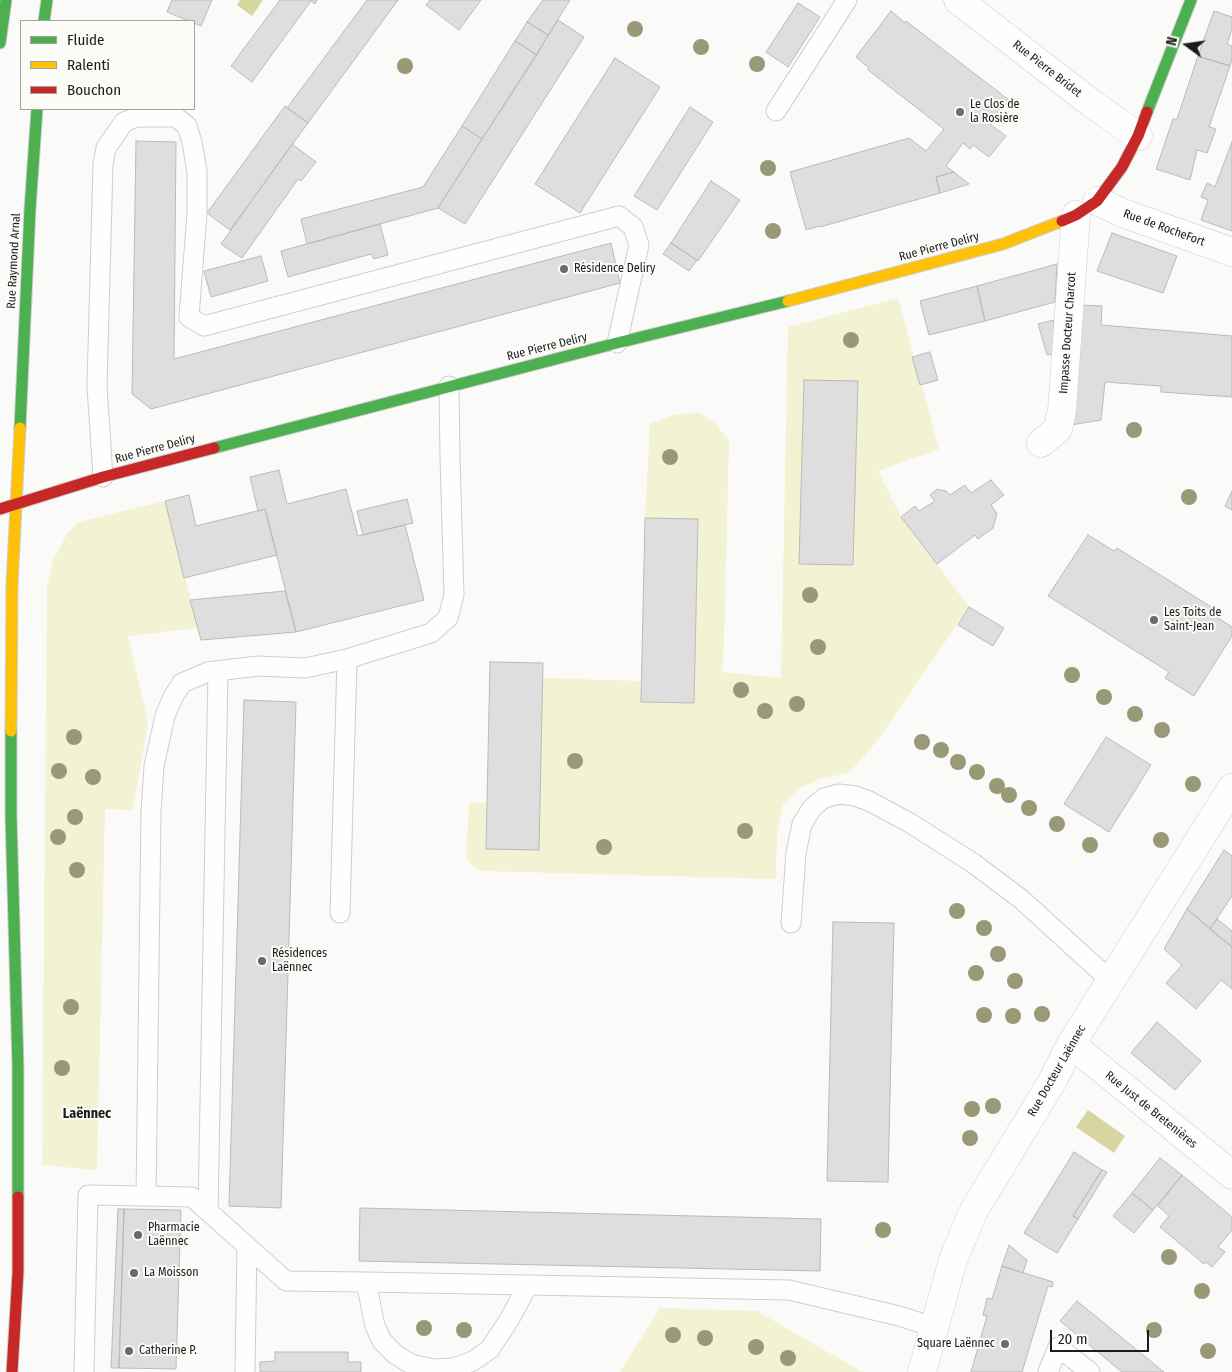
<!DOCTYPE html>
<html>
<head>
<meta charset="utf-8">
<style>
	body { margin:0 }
	#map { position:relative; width:1232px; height:1372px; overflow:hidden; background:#fafaf9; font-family:"Fira Sans Condensed",sans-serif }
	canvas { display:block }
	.legend { position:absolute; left:20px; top:20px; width:175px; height:90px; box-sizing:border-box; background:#fbfbf8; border:1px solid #a2a2a0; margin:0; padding:6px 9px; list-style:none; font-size:15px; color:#1c1c1b }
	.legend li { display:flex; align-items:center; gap:10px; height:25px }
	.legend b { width:25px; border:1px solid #a2a2a0 }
	.north { position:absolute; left:1162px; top:20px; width:50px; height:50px; -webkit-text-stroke:4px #fbfbf8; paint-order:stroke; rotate:284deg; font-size:14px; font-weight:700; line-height:20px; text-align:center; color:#1c1c1b }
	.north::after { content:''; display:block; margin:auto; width:18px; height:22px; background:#1c1c1b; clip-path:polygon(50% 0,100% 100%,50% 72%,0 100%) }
	.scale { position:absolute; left:1050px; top:1330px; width:99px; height:22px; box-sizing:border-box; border:2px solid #1c1c1b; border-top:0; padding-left:6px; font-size:15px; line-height:18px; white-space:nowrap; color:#1c1c1b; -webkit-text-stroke:4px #fbfbf8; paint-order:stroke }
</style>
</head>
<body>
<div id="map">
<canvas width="1232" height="1372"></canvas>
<ul class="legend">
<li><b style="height:6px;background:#4caf50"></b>Fluide</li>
<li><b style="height:6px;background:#ffc107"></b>Ralenti</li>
<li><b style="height:6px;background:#c62828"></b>Bouchon</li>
</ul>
<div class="north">N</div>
<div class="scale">20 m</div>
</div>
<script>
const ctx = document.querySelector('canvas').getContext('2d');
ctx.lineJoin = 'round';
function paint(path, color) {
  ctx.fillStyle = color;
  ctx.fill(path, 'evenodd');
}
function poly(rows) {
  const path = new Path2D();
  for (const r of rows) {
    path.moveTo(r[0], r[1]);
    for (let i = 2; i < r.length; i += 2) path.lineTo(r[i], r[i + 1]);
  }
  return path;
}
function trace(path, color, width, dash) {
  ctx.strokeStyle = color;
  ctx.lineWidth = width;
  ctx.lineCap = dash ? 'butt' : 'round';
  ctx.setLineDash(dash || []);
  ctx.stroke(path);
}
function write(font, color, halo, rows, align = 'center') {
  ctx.font = font + ' "Fira Sans Condensed",sans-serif';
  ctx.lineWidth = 4;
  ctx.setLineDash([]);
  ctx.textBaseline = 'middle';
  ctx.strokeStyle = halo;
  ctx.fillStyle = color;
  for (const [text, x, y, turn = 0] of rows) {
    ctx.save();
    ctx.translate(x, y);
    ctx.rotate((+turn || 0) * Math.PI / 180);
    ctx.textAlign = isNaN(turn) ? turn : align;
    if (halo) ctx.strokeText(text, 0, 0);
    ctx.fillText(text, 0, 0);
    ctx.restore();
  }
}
const green = poly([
	[898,298,939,449,878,471,901,517,969,607,877,741,849,773,821,778,798,789,783,805,777,832,776,879,482,871,472,865,466,857,469,803,487,803,486,848,539,849,542,678,641,681,641,702,694,703,698,520,645,518,650,424,674,415,699,412,716,424,729,441,724,645,722,672,781,678,788,327],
	[165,501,198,628,128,636,148,722,133,810,105,809,97,1170,42,1165,47,588,53,561,67,534,79,522],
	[660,1308,757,1311,862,1372,620,1372]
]);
const water = poly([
	[240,0,263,0,252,16,237,5],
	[1088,1110,1125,1136,1114,1153,1076,1127]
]);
const building = poly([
	[172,0,212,0,201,26,194,23,194,21,189,21,167,12,172,0],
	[280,0,317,0,315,4,311,1,252,82,231,66,280,0],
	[367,0,398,0,308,123,287,108,367,0],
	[430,0,481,0,459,30,426,5,430,0],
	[543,0,570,0,548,35,527,22,543,0],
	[798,3,820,17,788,67,766,52,798,3],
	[891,11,905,23,906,21,1009,100,990,124,1006,136,989,157,973,145,970,149,963,143,946,166,954,172,936,177,940,193,820,227,820,226,806,230,790,172,909,138,926,151,944,129,868,70,869,68,856,57,891,11],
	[1214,11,1232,17,1232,29,1227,44,1232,46,1232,59,1230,66,1198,56,1214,11],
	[558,20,584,37,465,224,438,208,558,20],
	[527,22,548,35,537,55,515,41,527,22],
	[515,41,537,55,482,139,462,126,515,41],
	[1198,56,1230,66,1209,127,1216,129,1207,153,1197,150,1190,180,1156,169,1173,119,1177,119,1198,56],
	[615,58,660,87,580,213,535,184,615,58],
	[285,106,308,123,230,230,207,213,285,106],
	[690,107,713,122,657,210,634,196,690,107],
	[462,126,482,139,438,208,307,244,301,219,423,187,462,126],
	[136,141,176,142,174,359,611,243,620,283,151,409,132,394,136,141],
	[1232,142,1232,231,1201,220,1208,200,1201,197,1207,183,1215,187,1232,142],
	[292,144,316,162,301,181,298,179,242,258,221,244,292,144],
	[954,172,969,184,940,193,936,177,954,172],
	[711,181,740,200,698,261,671,243,711,181],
	[380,224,388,255,374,259,371,254,288,277,281,251,380,224],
	[1112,233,1177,256,1163,293,1097,271,1112,233],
	[671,243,697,260,689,271,663,254,671,243],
	[261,256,268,281,211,297,204,271,261,256],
	[1057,264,1055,302,985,321,977,286,1057,264],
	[977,286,985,321,929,335,920,301,977,286],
	[1081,305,1102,306,1101,325,1232,336,1232,397,1161,392,1161,386,1105,382,1101,420,1071,425,1081,305],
	[1054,320,1053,354,1047,355,1038,324,1054,320],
	[930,352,938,380,920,385,912,357,930,352],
	[804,380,858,381,853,565,799,564,804,380],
	[279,470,287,504,346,489,358,536,405,525,424,600,296,632,265,509,258,511,250,477,279,470],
	[991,480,1004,495,991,505,997,514,993,528,978,539,975,535,937,564,901,517,915,506,919,511,935,501,930,495,937,489,946,491,950,495,965,485,971,493,991,480],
	[1232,491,1232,510,1225,506,1232,491],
	[189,495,196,526,265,509,277,555,184,578,165,501,189,495],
	[407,499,413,523,363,535,357,511,407,499],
	[645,518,698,519,694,703,641,702,645,518],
	[1088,535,1114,551,1117,548,1213,608,1210,613,1232,627,1232,636,1194,696,1165,678,1169,672,1048,596,1088,535],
	[285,591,296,632,201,640,190,600,285,591],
	[969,607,1004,628,993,646,958,625,969,607],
	[490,662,543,663,539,850,486,849,490,662],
	[244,700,296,702,281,1208,229,1206,244,700],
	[1106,737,1151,765,1109,832,1064,804,1106,737],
	[1224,850,1232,856,1232,896,1210,929,1187,909,1224,850],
	[1187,909,1232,947,1232,989,1221,980,1196,1009,1166,983,1182,965,1164,949,1187,909],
	[1217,919,1232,931,1232,947,1210,929,1217,919],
	[833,922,894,923,888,1182,827,1181,833,922],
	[1157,1022,1201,1061,1175,1090,1131,1053,1157,1022],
	[1074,1152,1102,1170,1073,1216,1078,1219,1057,1253,1024,1233,1074,1152],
	[1160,1158,1182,1175,1153,1210,1132,1193,1160,1158],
	[1102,1170,1107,1172,1078,1219,1073,1216,1102,1170],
	[1182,1175,1232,1217,1232,1230,1218,1247,1225,1252,1212,1267,1206,1262,1204,1264,1160,1227,1169,1216,1158,1206,1182,1175],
	[1132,1193,1153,1210,1134,1233,1113,1216,1132,1193],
	[360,1208,821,1219,820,1271,359,1261,360,1208],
	[118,1209,124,1209,119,1368,111,1368,118,1209],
	[124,1209,181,1210,176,1369,119,1368,124,1209],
	[1009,1245,1027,1260,1023,1273,1002,1266,1009,1245],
	[1002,1266,1053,1282,1052,1287,1048,1286,1022,1372,971,1372,987,1316,983,1315,985,1307,987,1298,992,1299,1002,1266],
	[1077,1301,1154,1364,1164,1372,1122,1372,1060,1321,1077,1301],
	[275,1352,348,1352,348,1362,361,1362,361,1372,260,1372,260,1362,275,1361,275,1352]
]);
const lane = poly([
	[776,111,847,0],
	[103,477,97,386,103,164,106,148,124,122,137,117,176,117,187,126,192,142,197,172,197,213,189,317,204,326,619,216,633,227,639,245,617,343],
	[340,913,347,659],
	[791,923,796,853,802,824,812,808,824,798,839,794,855,796,869,801,910,823,973,863,1021,899,1111,981],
	[146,1196,192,1197,286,1281,366,1282,375,1326,382,1341,396,1355,411,1364,433,1369,454,1368,473,1361,490,1349,509,1320,528,1285,789,1290,899,1316,934,1327],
	[208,1211,218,671],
	[366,1282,528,1285],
	[84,1372,88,1195,146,1196,151,812,154,766,165,716,173,697,182,683,208,672,258,666,305,668,347,659,431,633,448,618,454,595,450,457,449,386],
	[245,1372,247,1246],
	[1048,1372,1058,1347,1090,1372]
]);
const street = poly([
	[958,0,1091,103,1138,136],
	[1097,201,1123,213,1232,252],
	[1041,443,1058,429,1062,410,1076,215],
	[1071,1044,1232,1175],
	[922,1372,953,1260,973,1212,1053,1080,1071,1044,1232,788]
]);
const fast = poly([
	[44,21,47,0],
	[0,43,6,0],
	[1147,112,1191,0],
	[20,428,30,209,37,109],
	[214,448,617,343,788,301],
	[11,731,11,817,18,1067,18,1197]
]);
const slow = poly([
	[788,301,1003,244,1062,221],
	[11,731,12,585,20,428]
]);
const jam = poly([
	[1062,221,1076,215,1097,201,1122,167,1138,136,1147,112],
	[0,509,103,477,214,448],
	[12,1372,18,1272,18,1197]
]);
const trees = [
	[635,29],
	[701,47],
	[757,64],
	[405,66],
	[768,168],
	[773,231],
	[851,340],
	[1134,430],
	[670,457],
	[1189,497],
	[810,595],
	[818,647],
	[1072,675],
	[741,690],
	[1104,697],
	[797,704],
	[765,711],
	[1135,714],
	[1162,730],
	[74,737],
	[922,742],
	[941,750],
	[575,761],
	[958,762],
	[59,771],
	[977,772],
	[93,777],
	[1193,784],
	[997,786],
	[1009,795],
	[1029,808],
	[75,817],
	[1057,824],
	[745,831],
	[58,837],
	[1161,840],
	[1090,845],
	[604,847],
	[77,870],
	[957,911],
	[984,928],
	[998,954],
	[976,973],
	[1015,981],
	[71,1007],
	[1042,1014],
	[984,1015],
	[1013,1016],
	[62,1068],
	[993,1106],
	[972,1109],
	[970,1138],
	[883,1230],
	[1169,1257],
	[1202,1291],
	[424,1328],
	[464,1330],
	[1154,1330],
	[673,1335],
	[705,1338],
	[756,1347],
	[1208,1351],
	[788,1358]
];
const markers = [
	[960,112,5,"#6a6a69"],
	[564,269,5,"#6a6a69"],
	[1154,620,5,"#6a6a69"],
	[262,961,5,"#6a6a69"],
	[138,1235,5,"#6a6a69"],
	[134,1273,5,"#6a6a69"],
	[1005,1344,5,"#6a6a69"],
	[129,1351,5,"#6a6a69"]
];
const streetNames = [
	["Rue Pierre Bridet",1047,69,38],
	["Rue de RocheFort",1164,228,20],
	["Rue Pierre Deliry",939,247,-15],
	["Rue Raymond Arnal",14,261,-87],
	["Impasse Docteur Charcot",1068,333,-86],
	["Rue Pierre Deliry",547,347,-14],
	["Rue Pierre Deliry",155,449,-15],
	["Rue Docteur Laënnec",1057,1071,-60],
	["Rue Just de Bretenières",1151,1110,39]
];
const poiNames = [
	["Le Clos de",970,105],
	["la Rosière",970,119],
	["Résidence Deliry",574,269],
	["Les Toits de",1164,613],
	["Saint-Jean",1164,627],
	["Résidences",272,954],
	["Laënnec",272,968],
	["Pharmacie",148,1228],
	["Laënnec",148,1242],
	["La Moisson",144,1273],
	["Square Laënnec",995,1344,"right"],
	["Catherine P.",139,1351]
];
const neighbourhoodNames = [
	["Laënnec",87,1114]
];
paint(green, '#f3f2d2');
paint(water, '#d7d6a0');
paint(building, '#dedede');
trace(building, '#babab9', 1);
trace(lane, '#cececd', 21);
trace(street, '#cececd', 29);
trace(fast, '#cececd', 13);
trace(slow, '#cececd', 13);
trace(jam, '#cececd', 13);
trace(lane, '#fefefe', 19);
trace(street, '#fefefe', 28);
trace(fast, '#4caf50', 11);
trace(slow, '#ffc107', 11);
trace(jam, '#c62828', 11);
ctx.fillStyle = '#999877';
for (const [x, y] of trees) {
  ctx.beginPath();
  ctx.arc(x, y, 8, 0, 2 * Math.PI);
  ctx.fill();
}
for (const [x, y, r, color] of markers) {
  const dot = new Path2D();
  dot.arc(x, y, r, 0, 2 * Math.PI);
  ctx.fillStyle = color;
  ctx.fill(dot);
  trace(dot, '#fbfbf8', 2);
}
write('12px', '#1c1c1b', '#fbfbf8', streetNames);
write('12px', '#1c1c1b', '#fbfbf8', poiNames, 'left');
write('bold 14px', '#1c1c1b', '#fbfbf8', neighbourhoodNames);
</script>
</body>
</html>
